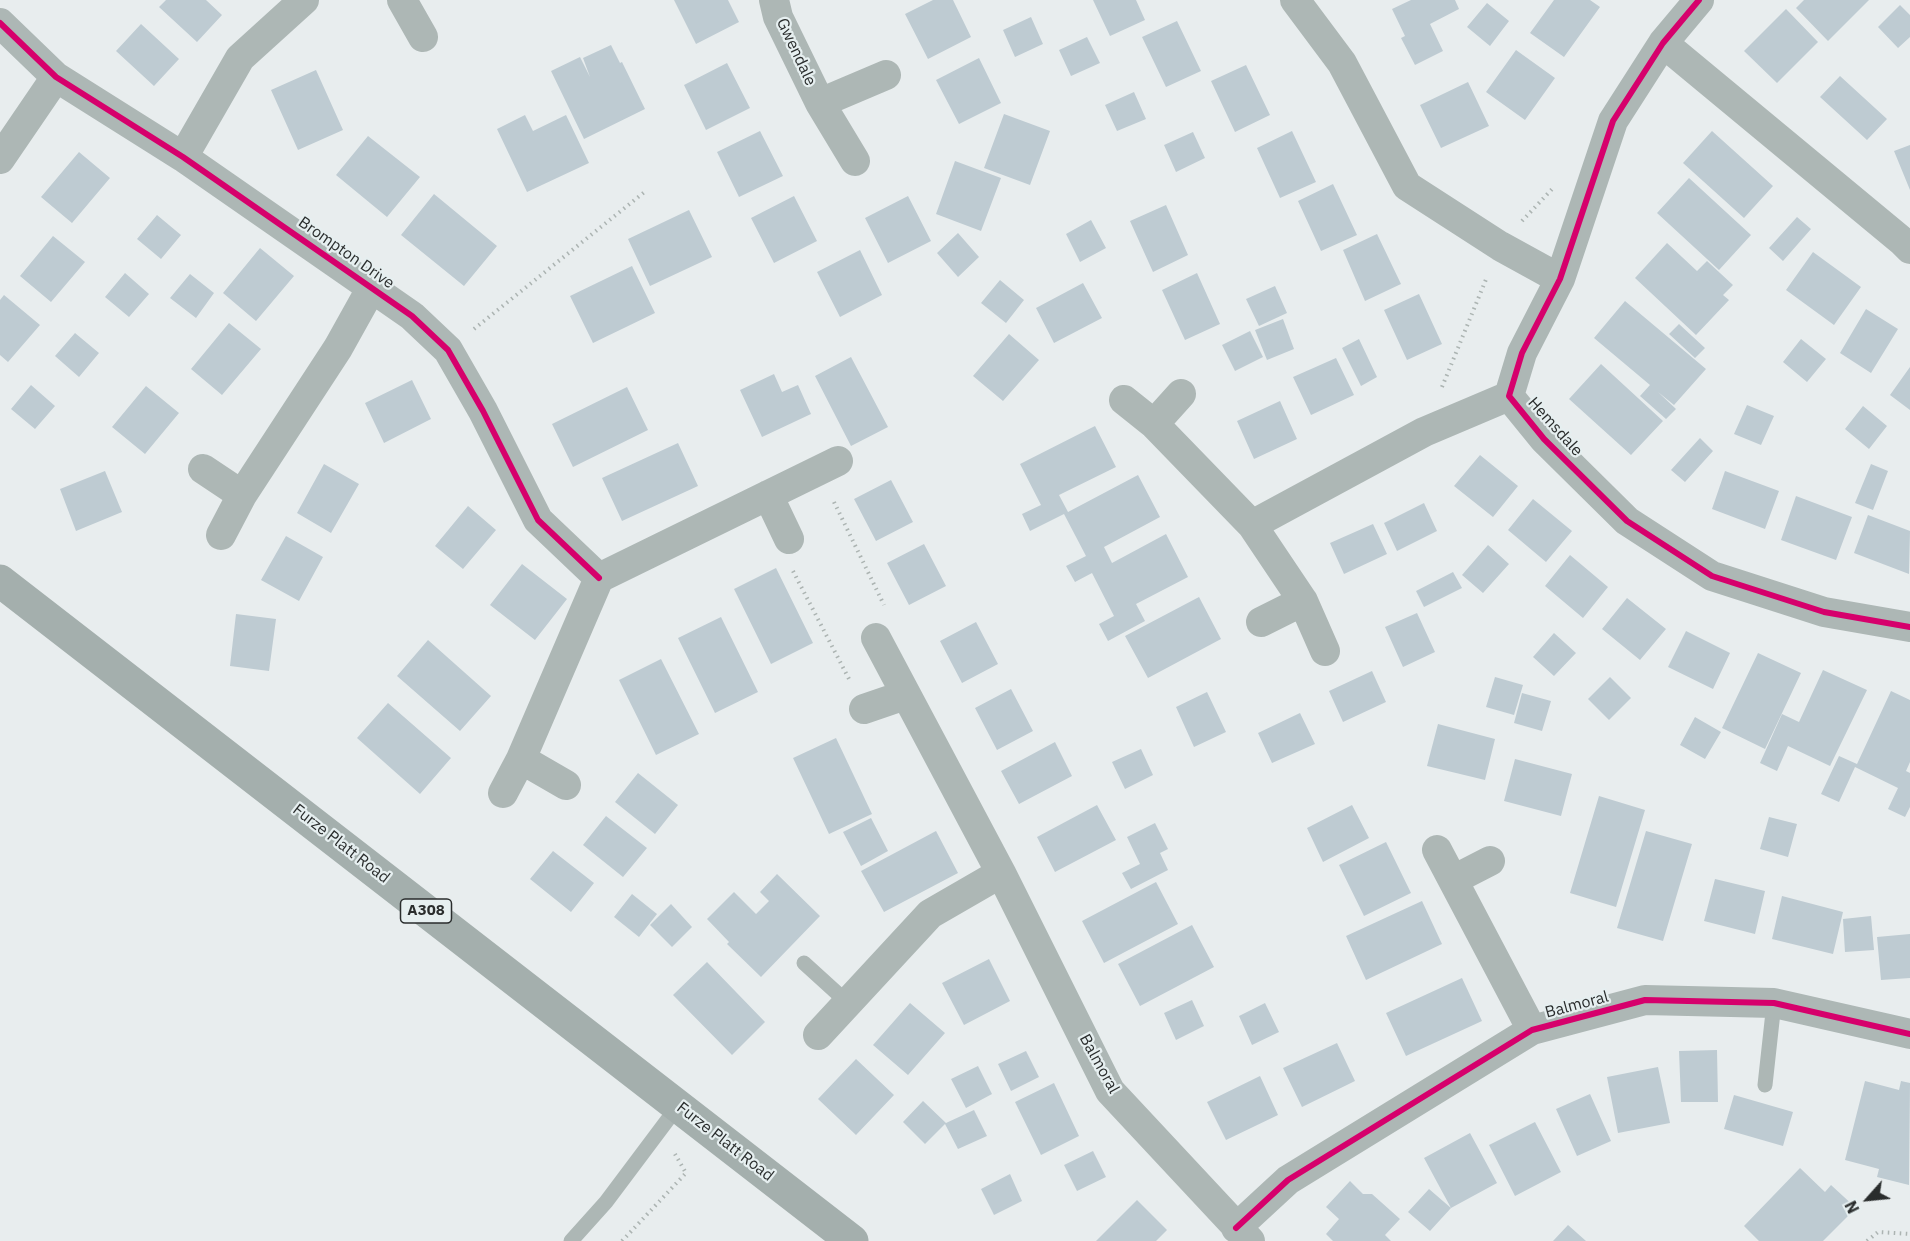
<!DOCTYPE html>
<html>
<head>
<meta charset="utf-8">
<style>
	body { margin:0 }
	#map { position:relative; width:1910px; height:1241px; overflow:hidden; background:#e8edee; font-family:"IBM Plex Sans",sans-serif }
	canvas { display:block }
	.north { position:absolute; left:1838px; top:1169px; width:60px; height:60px; -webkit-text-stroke:4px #e6eff0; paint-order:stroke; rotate:243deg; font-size:16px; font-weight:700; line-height:24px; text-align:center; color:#2a2d2d }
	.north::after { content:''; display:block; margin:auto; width:21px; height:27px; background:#2a2d2d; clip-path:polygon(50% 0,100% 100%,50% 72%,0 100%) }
</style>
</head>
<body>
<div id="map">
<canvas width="1910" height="1241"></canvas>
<div class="north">N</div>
</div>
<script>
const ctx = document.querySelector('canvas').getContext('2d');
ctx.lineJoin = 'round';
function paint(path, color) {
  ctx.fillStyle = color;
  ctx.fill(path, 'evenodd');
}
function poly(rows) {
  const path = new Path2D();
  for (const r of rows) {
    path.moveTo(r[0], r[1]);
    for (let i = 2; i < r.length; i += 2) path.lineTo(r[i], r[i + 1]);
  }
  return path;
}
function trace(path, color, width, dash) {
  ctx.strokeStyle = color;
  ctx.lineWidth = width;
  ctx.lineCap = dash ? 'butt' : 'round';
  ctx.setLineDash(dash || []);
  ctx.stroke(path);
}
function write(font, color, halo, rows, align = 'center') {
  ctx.font = font + ' "IBM Plex Sans",sans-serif';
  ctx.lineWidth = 4.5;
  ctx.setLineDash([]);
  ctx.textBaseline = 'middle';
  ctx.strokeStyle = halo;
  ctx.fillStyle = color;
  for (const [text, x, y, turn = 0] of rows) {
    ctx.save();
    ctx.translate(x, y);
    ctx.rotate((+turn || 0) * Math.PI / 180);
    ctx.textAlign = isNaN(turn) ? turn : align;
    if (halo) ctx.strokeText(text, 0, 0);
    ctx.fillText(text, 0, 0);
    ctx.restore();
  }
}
const building = poly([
	[166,0,206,0,222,15,197,42,159,7],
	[674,0,728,0,739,22,696,44],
	[933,0,953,0,971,37,928,59,905,14],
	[1093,0,1136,0,1145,20,1110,36],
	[1411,0,1455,0,1459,9,1430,24,1443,51,1415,65,1401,38,1405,36,1392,9],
	[1554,0,1590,0,1600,7,1564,57,1530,33],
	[1804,0,1869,0,1828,41,1796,8],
	[1487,3,1509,21,1490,46,1467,27],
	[1900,5,1910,15,1910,37,1898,48,1878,27],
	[1786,9,1818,42,1777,83,1744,51],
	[1031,17,1043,44,1015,57,1003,30],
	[1177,21,1201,71,1166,87,1142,37],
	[141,24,179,59,154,86,116,51],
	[1087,37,1100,63,1071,76,1059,50],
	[611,45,620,63,622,62,645,109,584,139,551,71,580,57,590,77,583,58],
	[1516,50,1555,78,1525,120,1486,92],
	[979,58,1001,103,959,124,936,80],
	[727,63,750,108,706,130,684,85],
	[1246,65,1270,115,1235,132,1211,81],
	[316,70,343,130,298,150,271,90],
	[1840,76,1887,119,1867,140,1820,97],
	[1468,82,1489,126,1441,148,1420,105],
	[1134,92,1146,119,1117,131,1105,105],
	[1004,114,1050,131,1030,185,984,168],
	[525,115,533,131,566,115,589,163,527,192,497,129],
	[760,131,783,176,739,197,717,152],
	[1292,131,1316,182,1280,198,1257,148],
	[1712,131,1773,186,1744,218,1683,163],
	[1193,132,1205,158,1176,172,1164,145],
	[368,136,420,177,387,217,336,175],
	[1910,145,1910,190,1894,151],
	[79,152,110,178,72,223,41,197],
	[955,161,1001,178,981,231,936,214],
	[1689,178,1751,235,1719,270,1657,213],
	[1333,184,1357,235,1321,251,1298,201],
	[434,194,497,246,464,286,401,235],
	[794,196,817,241,774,263,751,218],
	[908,196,931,241,888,263,865,218],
	[1166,205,1188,255,1153,272,1130,221],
	[689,210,712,257,650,286,628,239],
	[157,215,181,235,161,259,137,239],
	[1797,217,1811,229,1783,261,1769,248],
	[1091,220,1106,248,1080,262,1066,234],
	[958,233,979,257,958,277,937,253],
	[1377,234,1401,284,1365,301,1343,250],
	[53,236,85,262,51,302,20,276],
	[1667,243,1697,271,1707,261,1733,285,1723,295,1729,300,1696,335,1635,278],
	[260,248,294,276,256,321,223,293],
	[860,250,882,295,840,317,817,272],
	[1813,252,1861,287,1834,325,1786,290],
	[632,266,655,313,593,343,570,296],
	[125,273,149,294,129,317,105,297],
	[1197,273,1220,324,1185,340,1162,290],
	[190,274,214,293,196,318,170,298],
	[1000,280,1024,300,1006,323,981,303],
	[1083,283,1102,318,1054,343,1036,308],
	[1275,286,1287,313,1259,326,1246,299],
	[1419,294,1442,344,1407,360,1384,310],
	[4,295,40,325,8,362,0,355,0,300],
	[1625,301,1706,369,1674,405,1658,392,1676,409,1666,419,1640,396,1650,385,1594,338],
	[1866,309,1898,329,1871,373,1840,353],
	[1283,319,1294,349,1267,360,1255,330],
	[229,323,261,349,222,395,191,369],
	[1679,324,1705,348,1695,358,1669,334],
	[1250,331,1263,357,1235,371,1222,345],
	[75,333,99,353,79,377,55,356],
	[1009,334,1039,360,1003,401,973,376],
	[1359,339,1377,377,1361,386,1342,348],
	[1801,339,1826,359,1807,382,1783,362],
	[851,357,888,427,851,446,815,376],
	[1336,358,1354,395,1311,415,1293,377],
	[1601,364,1663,421,1631,455,1569,399],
	[1910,367,1910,410,1890,395],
	[774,374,782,392,798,385,811,414,762,437,740,390],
	[412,380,431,419,384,443,365,403],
	[31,385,55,406,35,429,11,409],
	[146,386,179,413,145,454,112,427],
	[627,387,648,430,573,467,552,424],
	[1280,401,1297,439,1254,459,1237,421],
	[1747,405,1774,416,1761,445,1734,434],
	[1863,406,1887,426,1869,449,1845,429],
	[1095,426,1116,467,1059,495,1068,512,1138,475,1160,517,1104,547,1112,563,1166,534,1188,577,1136,604,1145,621,1108,641,1099,624,1114,616,1092,573,1075,582,1066,566,1086,556,1064,514,1030,531,1022,514,1041,505,1020,464],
	[1700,438,1713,451,1685,482,1671,470],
	[678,443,698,486,622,521,602,478],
	[1480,455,1518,486,1493,517,1454,486],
	[324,464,359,484,331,533,297,513],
	[1871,464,1888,471,1873,510,1855,503],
	[105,471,122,512,76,531,60,489],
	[1725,471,1779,491,1765,529,1712,509],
	[891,480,913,522,876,541,854,499],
	[1796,496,1852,517,1836,560,1781,540],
	[1533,499,1572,531,1546,562,1508,530],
	[1424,503,1437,531,1397,551,1384,523],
	[468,506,496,530,463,569,435,546],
	[1868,515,1910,531,1909,574,1854,553],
	[1373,524,1387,554,1344,574,1330,543],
	[286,536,323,557,299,601,261,580],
	[924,544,946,586,909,605,887,563],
	[1488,545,1509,564,1483,593,1462,575],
	[1570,555,1608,587,1583,618,1545,586],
	[522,564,567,599,535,640,490,605],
	[776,568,813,643,771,664,734,589],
	[1453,572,1462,588,1424,607,1416,591],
	[1199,597,1221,639,1148,678,1125,636],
	[1627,598,1666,629,1640,660,1602,629],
	[1417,613,1435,652,1403,667,1385,627],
	[236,614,276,619,269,671,230,666],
	[721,617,758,692,715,713,678,638],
	[976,622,998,664,962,683,940,641],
	[1686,631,1730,653,1713,689,1668,667],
	[1554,633,1576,653,1554,676,1533,657],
	[428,640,491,696,460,731,397,676],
	[1758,653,1801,673,1765,749,1722,728],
	[661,659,699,734,656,755,619,680],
	[1823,670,1867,690,1830,766,1788,746,1777,771,1760,763,1782,714,1799,722],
	[1372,671,1386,702,1343,722,1329,691],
	[1495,677,1523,685,1514,715,1486,707],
	[1610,677,1631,698,1609,720,1588,699],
	[1011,689,1033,731,997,750,975,708],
	[1891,691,1910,700,1910,762,1906,771,1910,773,1910,807,1905,817,1888,809,1898,788,1855,767,1839,802,1821,794,1839,756,1857,764],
	[1207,692,1226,732,1194,747,1176,707],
	[1522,693,1551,701,1542,731,1514,723],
	[388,703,451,758,420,794,357,738],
	[1300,713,1315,744,1272,763,1258,733],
	[1695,717,1721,732,1705,759,1680,745],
	[1438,724,1495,739,1485,780,1427,766],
	[836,738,872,814,829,834,793,758],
	[1055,742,1072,776,1019,804,1001,771],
	[1141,749,1153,775,1125,789,1112,762],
	[1515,759,1572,774,1561,816,1504,801],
	[638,773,678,805,655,834,615,802],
	[1599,796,1645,810,1616,907,1570,893],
	[1097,805,1116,840,1055,872,1037,837],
	[1352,805,1369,838,1323,862,1307,828],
	[606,816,647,848,623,877,583,845],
	[1769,817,1797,824,1788,857,1760,849],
	[871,818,888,851,861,866,843,832],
	[1155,823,1168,849,1160,853,1168,870,1131,889,1122,873,1140,864,1127,837],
	[936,831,958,873,884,912,861,871],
	[1646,831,1692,844,1663,941,1617,928],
	[1386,842,1411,893,1364,916,1339,865],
	[553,851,594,883,571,912,530,879],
	[777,874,820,916,761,977,727,944,729,942,707,919,734,892,756,914,769,901,760,892],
	[1715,879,1765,891,1755,934,1704,921],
	[1156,882,1178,924,1104,963,1082,921],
	[632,894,657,914,639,937,614,917],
	[1782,896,1843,912,1833,954,1772,939],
	[1422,901,1442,944,1366,980,1346,936],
	[671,904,692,927,672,947,650,925],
	[1871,916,1874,950,1845,952,1843,919],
	[1192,925,1214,967,1140,1006,1118,964],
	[1910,934,1910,978,1881,980,1877,937],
	[989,959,1010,1001,964,1025,942,983],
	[707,962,765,1022,732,1055,673,995],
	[1462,978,1482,1021,1406,1056,1386,1013],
	[1192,1000,1204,1026,1176,1040,1164,1013],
	[910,1003,945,1033,908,1075,873,1045],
	[1265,1003,1279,1032,1252,1045,1239,1016],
	[1337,1043,1355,1081,1302,1107,1283,1068],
	[1717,1050,1718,1102,1681,1102,1679,1051],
	[1026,1051,1039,1077,1011,1091,998,1064],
	[856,1059,894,1095,856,1135,818,1099],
	[978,1066,992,1094,966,1108,951,1079],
	[1658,1067,1670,1123,1618,1133,1607,1077],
	[1260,1076,1278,1115,1226,1140,1207,1102],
	[1865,1081,1899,1090,1901,1081,1910,1083,1909,1185,1877,1177,1879,1169,1845,1160],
	[1054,1083,1079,1136,1041,1155,1015,1102],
	[1590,1094,1611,1141,1577,1156,1556,1109],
	[1734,1095,1793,1112,1783,1146,1724,1129],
	[923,1101,946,1123,974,1110,987,1136,958,1149,945,1124,925,1144,903,1122],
	[1535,1122,1561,1172,1515,1196,1489,1145],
	[1470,1133,1497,1183,1451,1208,1424,1158],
	[1093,1151,1106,1177,1077,1191,1064,1165],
	[1800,1168,1825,1192,1831,1185,1856,1208,1823,1241,1759,1241,1744,1226],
	[1010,1174,1022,1201,994,1215,981,1189],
	[1350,1181,1363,1194,1372,1194,1400,1219,1385,1235,1391,1241,1333,1241,1326,1234,1339,1219,1326,1207],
	[1429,1189,1451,1208,1430,1231,1408,1212],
	[1137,1200,1167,1230,1156,1241,1096,1241],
	[1568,1225,1586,1241,1553,1241]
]);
const path = poly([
	[1522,221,1554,187],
	[474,329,647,190],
	[1442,387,1487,277],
	[834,502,884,605],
	[793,571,849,679],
	[622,1241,686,1173,675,1154],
	[1867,1241,1878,1232,1910,1234]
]);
const lane = poly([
	[804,963,848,1003],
	[1765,1085,1774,1003],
	[571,1241,606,1202,678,1106]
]);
const street = poly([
	[402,0,423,37],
	[774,0,778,17,820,103,855,161],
	[1295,0,1342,63,1407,186,1500,246,1560,279],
	[1699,0,1663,43,1613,121,1560,279,1522,353,1509,396,1544,439,1627,521,1712,576,1824,612,1910,627],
	[0,23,56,77,183,157,412,316,448,350,483,411,538,520,599,578],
	[1663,43,1902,241,1910,249],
	[820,103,886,75],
	[183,157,240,58,304,0],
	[0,159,56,77],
	[1124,400,1154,424,1252,525],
	[1154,424,1181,394],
	[203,469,242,495],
	[768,495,789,539],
	[221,535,242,495,338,348,372,287],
	[1261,622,1303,601],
	[876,638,1001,873,1110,1091,1250,1241],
	[1325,651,1303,601,1252,525,1424,432,1509,396],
	[864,709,905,695],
	[521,759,566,785],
	[503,793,521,759,599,578,838,461],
	[1437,850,1532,1030],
	[1453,880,1490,861],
	[818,1035,930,914,1001,873],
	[1236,1228,1288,1180,1532,1030,1645,1000,1774,1003,1910,1034]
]);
const primary = poly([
	[0,581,852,1241]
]);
const cycleway = poly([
	[1699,0,1663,43,1613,121,1560,279,1522,353,1509,396,1544,439,1627,521,1712,576,1824,612,1910,627],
	[0,23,56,77,183,157,412,316,448,350,483,411,538,520,599,578],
	[1236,1228,1288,1180,1532,1030,1645,1000,1774,1003,1910,1034]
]);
const shields = [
	[426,911,51]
];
const shieldNames = [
	["A308",426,911]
];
const streetNames = [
	["Gwendale",796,52,65],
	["Brompton Drive",346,253,35],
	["Hemsdale",1555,427,48],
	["Furze Platt Road",341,844,38],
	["Balmoral",1577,1005,-15],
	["Balmoral",1099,1064,61],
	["Furze Platt Road",725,1142,38]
];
paint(building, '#becbd2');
trace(path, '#acb4b2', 4, [1.5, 4.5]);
trace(lane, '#adb7b5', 15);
trace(street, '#adb7b5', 30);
trace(primary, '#a4afad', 33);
trace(cycleway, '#d6006c', 6);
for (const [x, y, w] of shields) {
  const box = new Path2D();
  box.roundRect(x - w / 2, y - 12, w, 24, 4.5);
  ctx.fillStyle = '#e6eff0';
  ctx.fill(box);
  trace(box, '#2a2d2d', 1.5);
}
write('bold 15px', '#2a2d2d', null, shieldNames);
write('16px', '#2a2d2d', '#e6eff0', streetNames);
</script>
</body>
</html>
